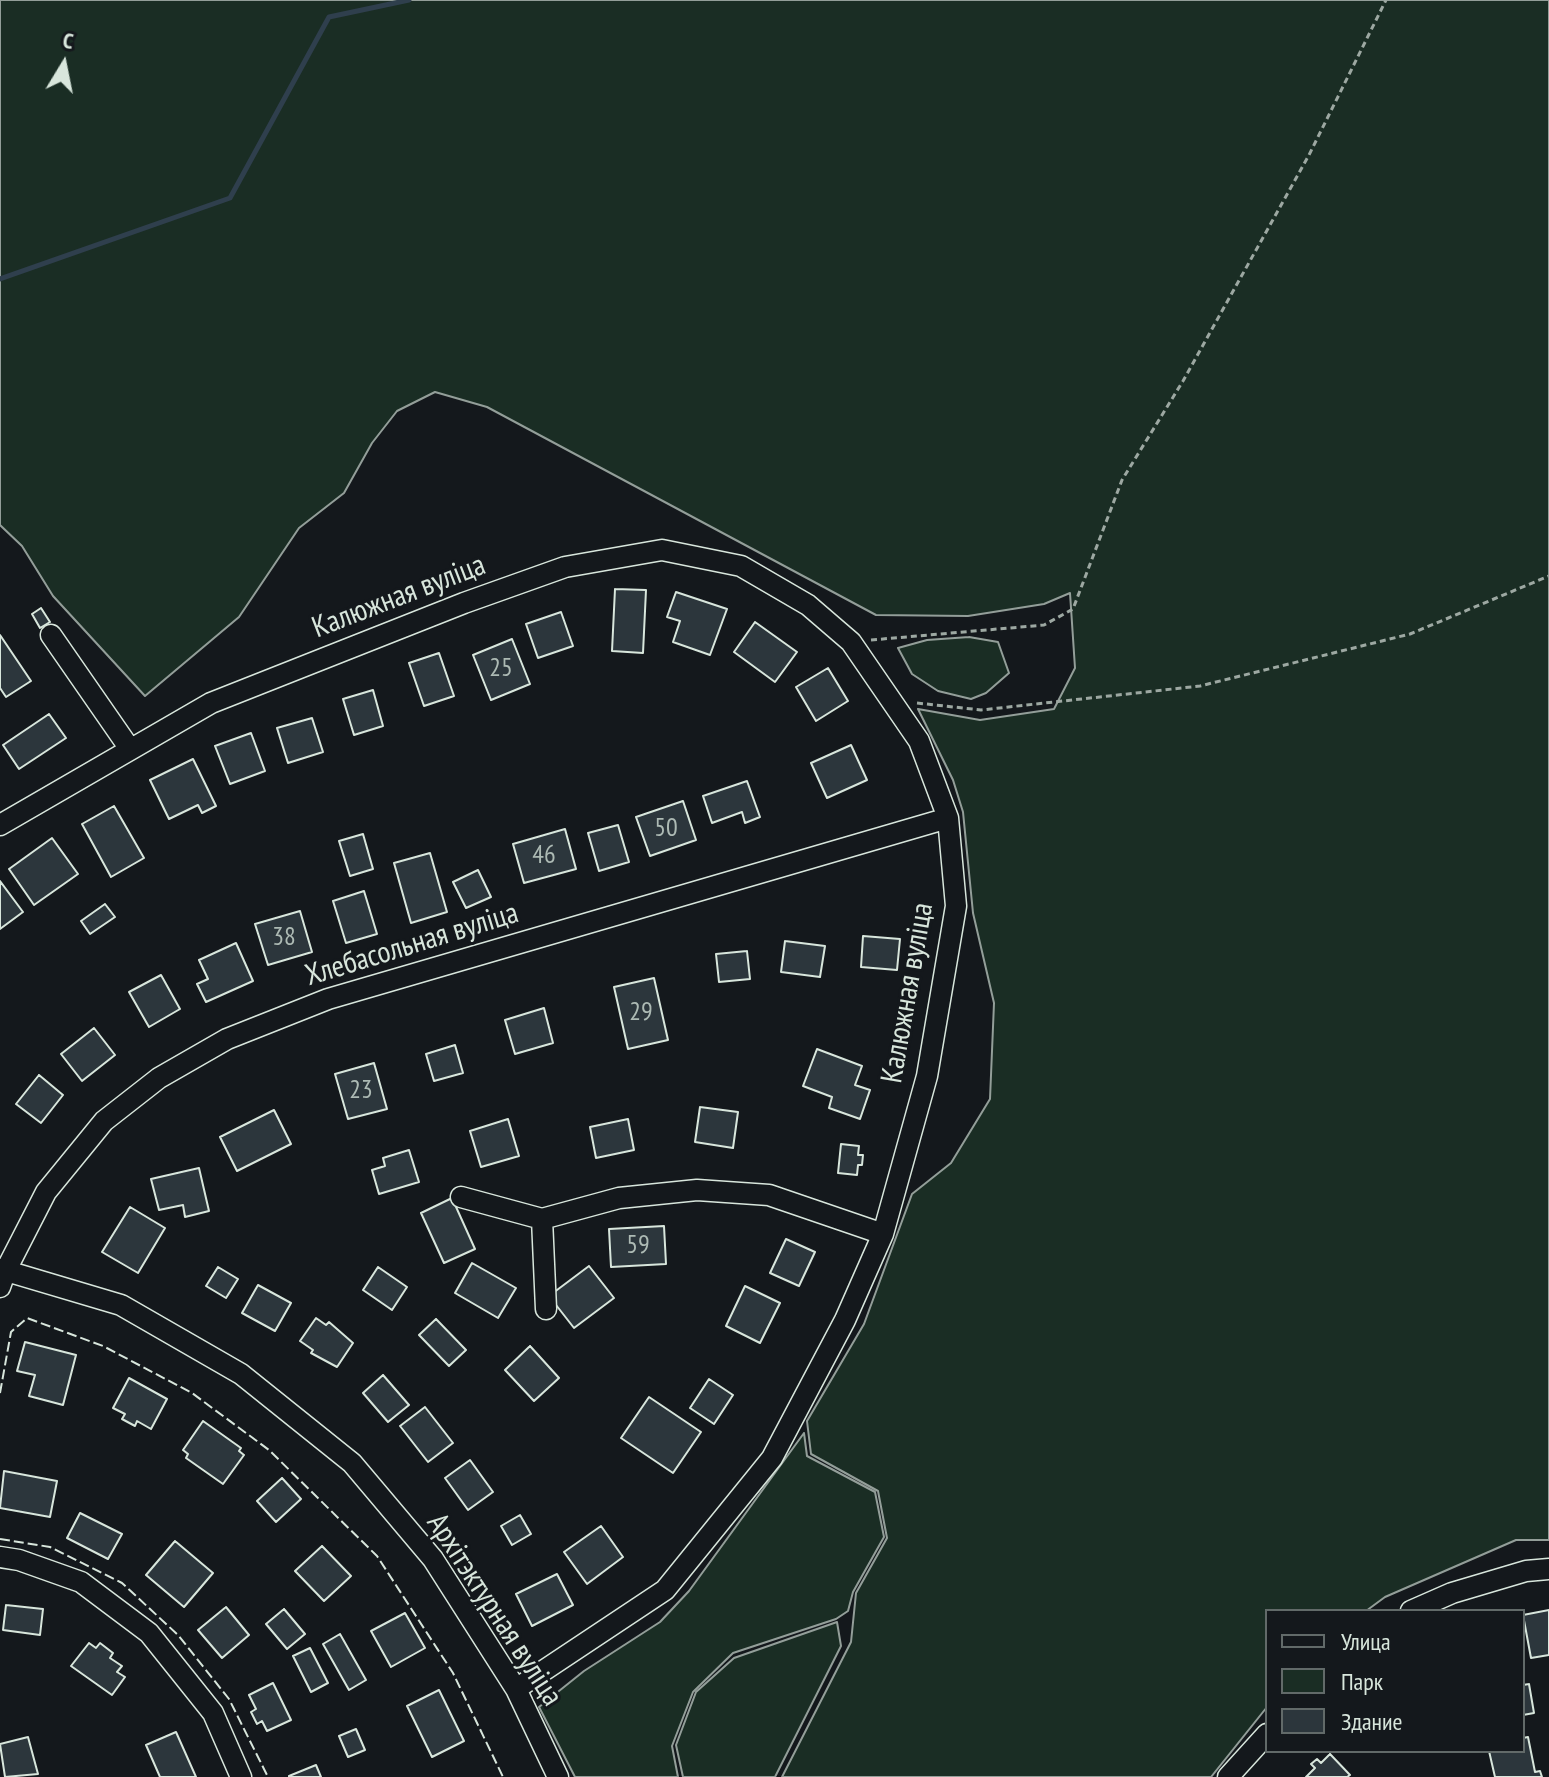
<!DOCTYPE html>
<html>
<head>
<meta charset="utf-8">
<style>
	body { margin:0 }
	#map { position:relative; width:1549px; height:1777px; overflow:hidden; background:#14181c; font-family:"PT Sans Narrow",sans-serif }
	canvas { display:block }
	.legend { position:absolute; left:1265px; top:1609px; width:260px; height:144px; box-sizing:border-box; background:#14181c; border:2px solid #626a69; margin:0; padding:10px 14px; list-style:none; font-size:24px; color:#d8e6dc }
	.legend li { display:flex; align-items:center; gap:16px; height:40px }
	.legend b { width:40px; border:2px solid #626a69 }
	.north { position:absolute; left:24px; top:24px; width:80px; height:80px; -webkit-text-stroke:6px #14181c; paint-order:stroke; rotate:10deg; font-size:22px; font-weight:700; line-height:32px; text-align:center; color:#d8e6dc }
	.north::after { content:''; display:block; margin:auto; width:28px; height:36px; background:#d8e6dc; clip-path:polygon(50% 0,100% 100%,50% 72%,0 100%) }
</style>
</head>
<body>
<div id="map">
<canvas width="1549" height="1777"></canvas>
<ul class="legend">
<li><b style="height:10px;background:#14181c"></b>Улица</li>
<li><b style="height:22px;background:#1a2d24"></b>Парк</li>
<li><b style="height:22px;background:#2c363c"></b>Здание</li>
</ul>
<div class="north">С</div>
</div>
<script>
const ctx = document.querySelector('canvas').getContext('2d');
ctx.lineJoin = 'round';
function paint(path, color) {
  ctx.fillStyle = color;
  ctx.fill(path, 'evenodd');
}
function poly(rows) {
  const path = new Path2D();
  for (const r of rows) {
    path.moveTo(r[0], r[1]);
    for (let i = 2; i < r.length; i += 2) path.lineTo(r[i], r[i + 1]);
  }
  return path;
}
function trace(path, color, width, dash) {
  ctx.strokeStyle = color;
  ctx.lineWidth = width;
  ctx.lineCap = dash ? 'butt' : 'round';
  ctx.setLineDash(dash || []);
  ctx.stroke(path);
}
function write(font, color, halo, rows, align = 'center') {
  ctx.font = font + ' "PT Sans Narrow",sans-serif';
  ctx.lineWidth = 6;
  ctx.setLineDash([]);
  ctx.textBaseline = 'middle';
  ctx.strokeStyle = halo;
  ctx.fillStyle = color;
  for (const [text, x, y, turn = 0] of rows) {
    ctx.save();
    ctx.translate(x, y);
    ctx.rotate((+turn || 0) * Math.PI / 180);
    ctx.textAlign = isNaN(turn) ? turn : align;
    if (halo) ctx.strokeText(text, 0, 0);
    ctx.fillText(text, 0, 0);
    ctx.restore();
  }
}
const green = poly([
	[0,0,1549,0,1549,1540,1516,1540,1385,1597,1366,1611,1267,1611,1267,1707,1211,1777,782,1777,851,1642,856,1593,887,1538,878,1491,811,1454,807,1421,864,1324,912,1194,951,1163,990,1099,994,1003,973,913,963,812,953,780,918,709,980,720,1054,709,1075,668,1070,593,1044,604,968,616,876,615,487,407,435,392,397,411,372,443,344,493,299,528,239,617,145,696,53,596,22,546,0,525,0,0],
	[969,637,998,642,1009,673,986,693,971,699,938,691,912,674,898,648,927,640,969,637],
	[804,1433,807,1456,875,1492,884,1537,853,1592,848,1611,836,1619,733,1653,693,1692,672,1746,678,1777,575,1777,539,1707,584,1671,660,1622,689,1591,804,1433],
	[837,1622,841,1646,775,1777,683,1777,676,1745,696,1692,734,1658,837,1622]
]);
const stream = poly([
	[0,279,230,198,329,17,409,0]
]);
const building = poly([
	[615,589,646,590,643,653,612,651,615,589],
	[676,592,727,609,710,655,673,642,680,621,667,617,676,592],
	[41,608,50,622,40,628,32,614,41,608],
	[561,612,573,646,538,658,526,624,561,612],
	[755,622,797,652,775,682,734,652,755,622],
	[0,635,31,681,6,697,0,688,0,635],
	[512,639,530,684,491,700,473,655,512,639],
	[439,653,454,696,424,706,409,663,439,653],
	[828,668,848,701,816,721,796,687,828,668],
	[373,690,383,726,354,735,343,699,373,690],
	[49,714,66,738,19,769,3,745,49,714],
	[312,718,323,752,288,763,277,728,312,718],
	[251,733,265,771,230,784,215,746,251,733],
	[851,745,867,780,827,798,811,763,851,745],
	[193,759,216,806,202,813,198,805,169,819,150,780,193,759],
	[747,781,760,817,745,823,742,812,712,823,703,796,747,781],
	[683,801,696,840,650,856,636,817,683,801],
	[114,806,144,858,111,877,82,824,114,806],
	[618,825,629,862,599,871,588,833,618,825],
	[565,829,576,869,524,883,513,844,565,829],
	[363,834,373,869,350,876,339,841,363,834],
	[52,838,78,874,34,905,9,869,52,838],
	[430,853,447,912,411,923,394,863,430,853],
	[478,870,491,897,466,908,453,882,478,870],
	[0,881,23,912,0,929,0,881],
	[364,891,377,934,346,943,333,901,364,891],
	[105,904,115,917,90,934,81,921,105,904],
	[300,911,312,952,268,965,255,924,300,911],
	[863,936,900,939,897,970,861,967,863,936],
	[785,941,825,946,820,977,781,972,785,941],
	[236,943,253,981,206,1002,197,984,208,979,199,960,236,943],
	[747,951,750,979,719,982,716,954,747,951],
	[161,975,180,1009,149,1027,129,992,161,975],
	[654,978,668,1040,628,1049,614,987,654,978],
	[544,1008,553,1043,515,1054,505,1020,544,1008],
	[94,1028,115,1055,82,1081,61,1054,94,1028],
	[455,1045,463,1073,434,1081,426,1054,455,1045],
	[817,1049,862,1066,855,1085,870,1090,860,1119,829,1108,832,1097,803,1086,817,1049],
	[374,1063,387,1109,348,1119,335,1074,374,1063],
	[39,1075,63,1095,41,1123,16,1104,39,1075],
	[700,1107,738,1112,733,1148,695,1142,700,1107],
	[274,1110,291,1144,237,1171,220,1137,274,1110],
	[508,1119,519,1156,481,1167,470,1131,508,1119],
	[628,1119,634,1150,596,1158,590,1127,628,1119],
	[841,1144,859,1146,858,1155,863,1155,862,1165,858,1165,857,1175,838,1173,841,1144],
	[409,1150,419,1182,379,1194,372,1170,385,1166,383,1158,409,1150],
	[199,1168,209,1211,185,1217,183,1205,159,1210,151,1179,199,1168],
	[452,1198,475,1249,444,1263,421,1213,452,1198],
	[130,1207,165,1228,138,1273,102,1252,130,1207],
	[664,1226,666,1264,611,1267,609,1229,664,1226],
	[786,1239,815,1252,799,1286,770,1273,786,1239],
	[472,1263,516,1288,498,1318,455,1293,472,1263],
	[589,1266,614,1298,574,1328,549,1296,589,1266],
	[218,1267,238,1279,226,1298,206,1286,218,1267],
	[378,1267,407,1287,392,1310,363,1290,378,1267],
	[258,1285,291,1303,275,1331,242,1313,258,1285],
	[745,1286,780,1303,760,1343,726,1326,745,1286],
	[316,1318,326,1325,329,1322,353,1343,337,1367,311,1353,313,1350,300,1341,316,1318],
	[436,1319,466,1350,449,1366,419,1335,436,1319],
	[25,1342,76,1355,63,1405,29,1396,35,1375,17,1371,25,1342],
	[530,1346,559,1378,534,1401,505,1370,530,1346],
	[383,1375,409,1405,388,1422,363,1393,383,1375],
	[129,1378,167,1399,151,1429,137,1421,135,1426,122,1419,125,1414,113,1408,129,1378],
	[709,1379,733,1395,714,1424,690,1408,709,1379],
	[649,1397,701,1432,673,1473,621,1438,649,1397],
	[425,1407,453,1443,428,1462,400,1426,425,1407],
	[203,1421,241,1448,239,1451,244,1455,223,1484,186,1458,188,1454,183,1450,203,1421],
	[470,1460,493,1492,468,1510,445,1478,470,1460],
	[4,1471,57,1481,50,1517,0,1508,4,1471],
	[282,1478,301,1499,276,1522,257,1501,282,1478],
	[80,1513,122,1534,108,1559,67,1538,80,1513],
	[520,1515,531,1534,512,1545,501,1526,520,1515],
	[601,1526,623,1557,587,1584,564,1552,601,1526],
	[175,1541,213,1573,184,1607,146,1575,175,1541],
	[322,1546,351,1576,324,1601,295,1571,322,1546],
	[557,1574,573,1605,532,1626,516,1594,557,1574],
	[6,1605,43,1609,40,1635,3,1630,6,1605],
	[226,1607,249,1635,222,1658,198,1630,226,1607],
	[284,1609,305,1634,287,1649,266,1624,284,1609],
	[1549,1610,1549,1655,1531,1658,1523,1615,1549,1610],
	[405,1613,425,1648,391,1667,371,1631,405,1613],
	[340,1634,366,1680,349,1690,323,1644,340,1634],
	[89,1643,96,1648,100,1643,113,1653,110,1658,122,1666,117,1672,125,1677,112,1695,71,1666,89,1643],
	[310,1648,328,1683,311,1692,293,1656,310,1648],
	[273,1683,291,1720,267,1731,262,1721,257,1724,251,1712,256,1709,249,1695,273,1683],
	[1529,1684,1534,1713,1523,1715,1523,1685,1529,1684],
	[439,1690,464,1741,432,1757,407,1706,439,1690],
	[356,1729,365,1750,348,1757,339,1736,356,1729],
	[176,1732,196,1777,160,1777,146,1745,176,1732],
	[28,1737,38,1774,5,1777,0,1744,28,1737],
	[1528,1737,1535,1772,1540,1771,1542,1777,1495,1777,1489,1751,1523,1751,1523,1738,1528,1737],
	[1330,1754,1350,1775,1347,1777,1306,1777,1315,1768,1311,1764,1317,1759,1321,1763,1330,1754],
	[316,1765,321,1777,289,1777,289,1776,316,1765]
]);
const path = poly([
	[871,640,1044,625,1073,609,1122,480,1183,381,1309,155,1386,0],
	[917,703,981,710,1200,686,1410,634,1549,576]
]);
const minor = poly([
	[51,635,130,749],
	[0,825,211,703,464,603,565,567,662,550,741,566,808,605,851,642,919,741,948,818,956,906,927,1076,883,1234,845,1320,772,1458,665,1590,516,1689],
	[461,1197,542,1219,546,1309],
	[542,1219,619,1198,697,1190,769,1195,883,1234],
	[0,1269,121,1305,241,1374,352,1463,433,1559,516,1689,558,1777],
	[0,1287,6,1270,46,1192,104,1121,159,1078,227,1039,328,999,948,818],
	[0,1557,19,1560,81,1582,149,1633,213,1713,241,1777],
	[1411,1611,1452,1593,1526,1571,1549,1569],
	[1228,1777,1267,1734]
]);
const fence = poly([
	[0,1393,11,1332,27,1318,103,1346,192,1393,269,1450,377,1556,453,1673,503,1777],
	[0,1539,50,1547,122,1583,178,1635,229,1699,268,1777]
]);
const numberNames = [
	["25",501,669],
	["50",666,829],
	["46",544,856],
	["38",284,938],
	["29",641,1013],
	["23",361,1091],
	["59",638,1246]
];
const streetNames = [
	["Калюжная вуліца",399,597,-21],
	["Хлебасольная вуліца",412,945,-17],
	["Калюжная вуліца",908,993,-80],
	["Архітэктурная вуліца",494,1610,57]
];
paint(green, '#1a2d24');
trace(green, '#939e99', 2);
trace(stream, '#2f3f4d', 5);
paint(building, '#2c363c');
trace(building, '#d8e6dc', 2);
trace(minor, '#d8e6dc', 23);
trace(path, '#9da8a2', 3, [6, 4]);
trace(minor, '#14181c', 20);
trace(fence, '#d8e6dc', 2, [10, 4]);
write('26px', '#adbab4', null, numberNames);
write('30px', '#d8e6dc', '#14181c', streetNames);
</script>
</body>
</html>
